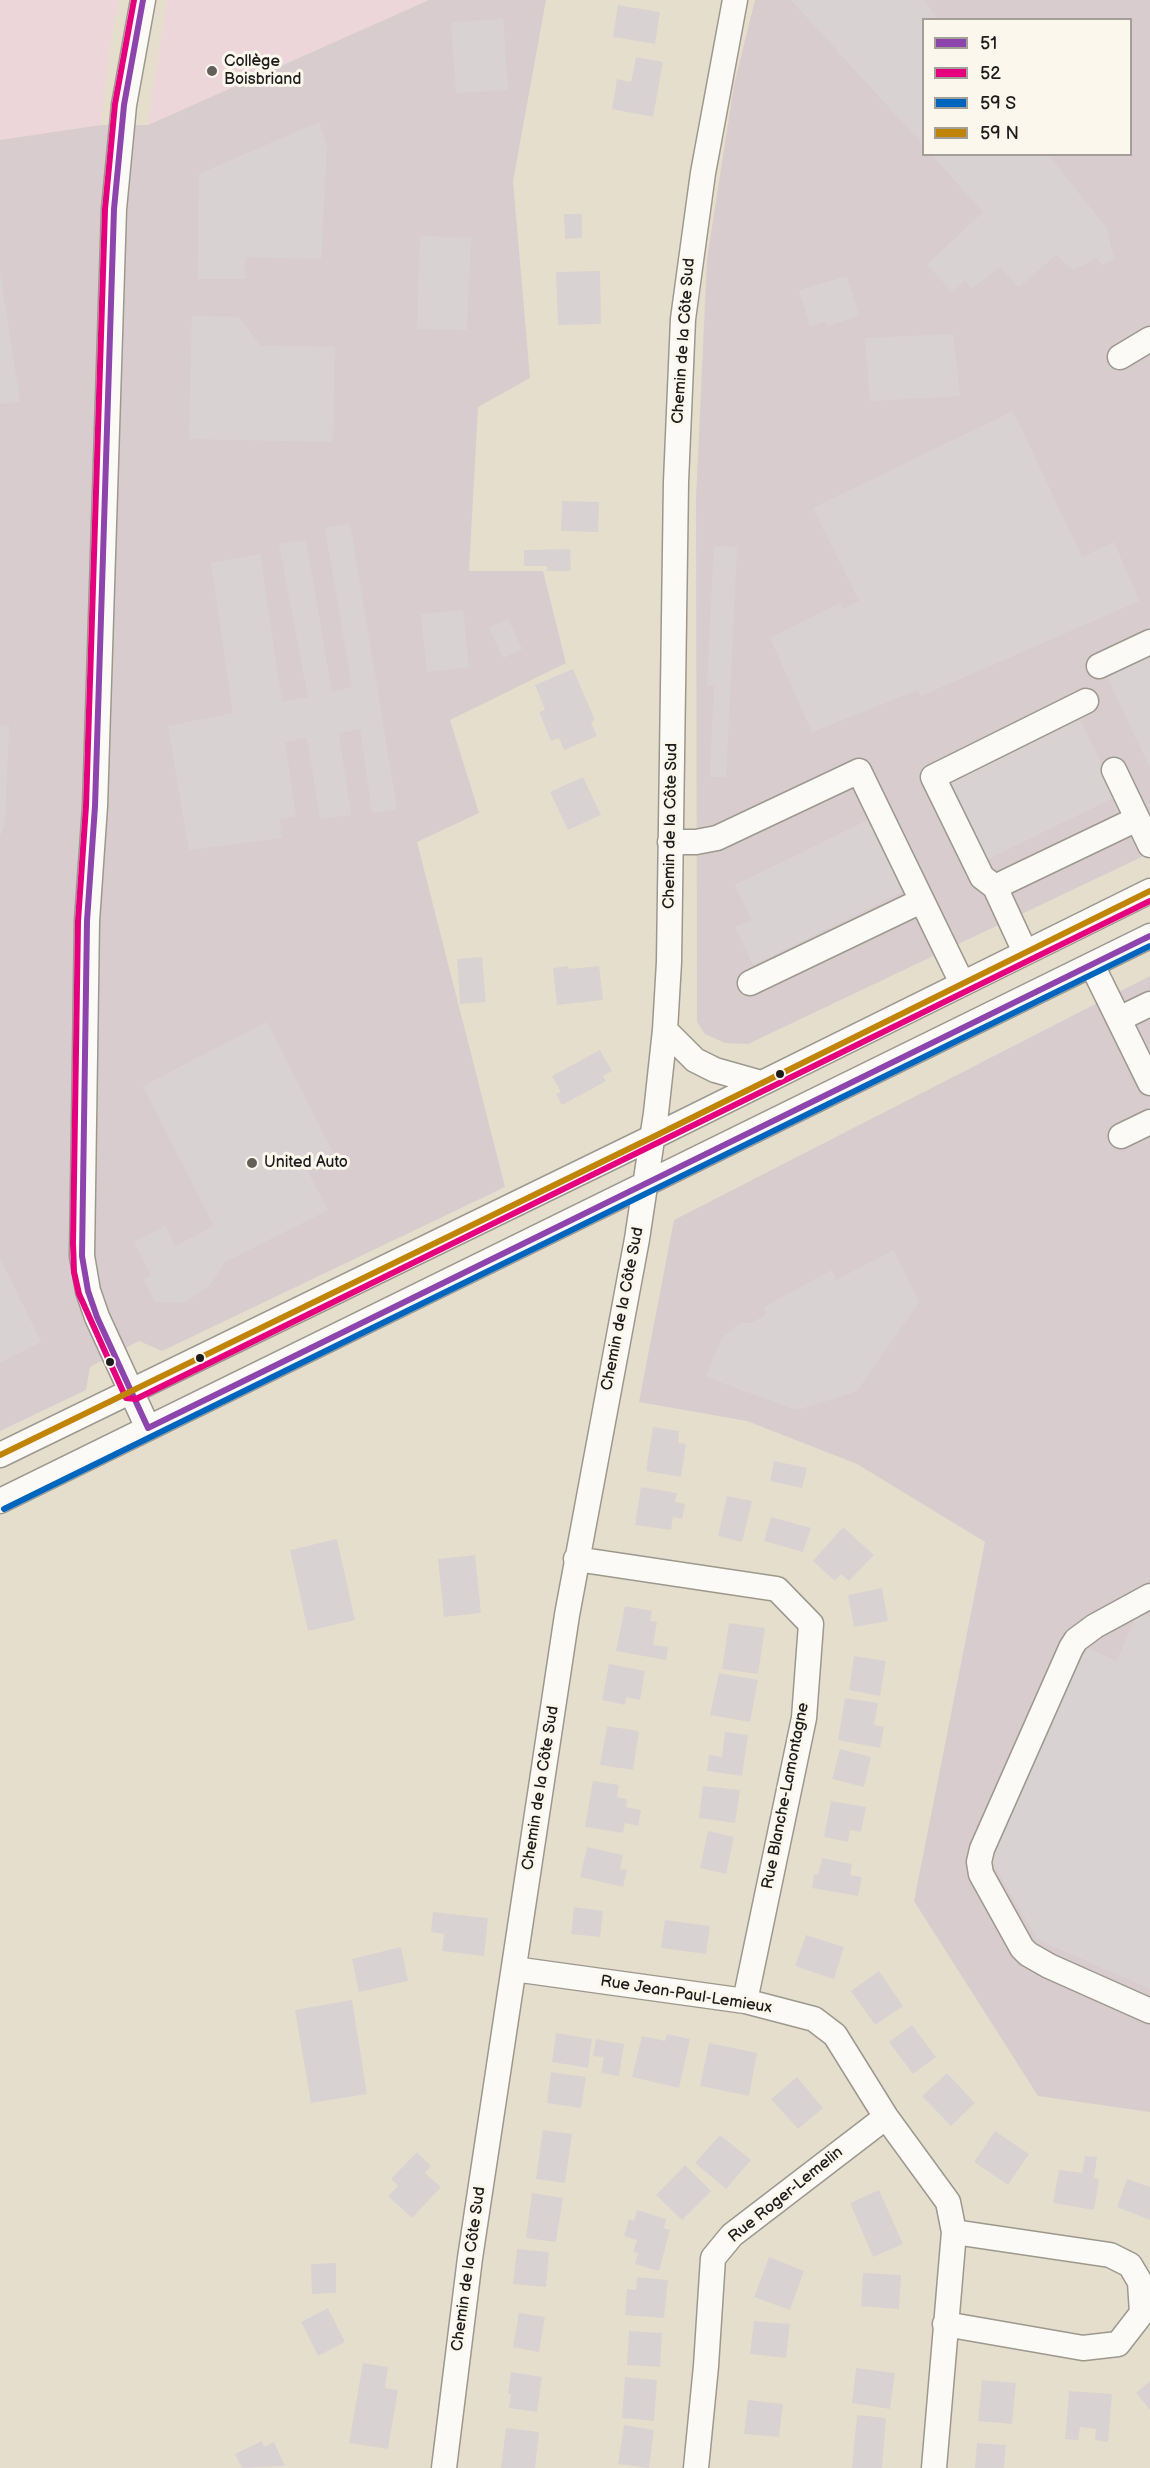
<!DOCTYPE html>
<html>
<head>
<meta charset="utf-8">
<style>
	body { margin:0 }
	#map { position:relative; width:1150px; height:2468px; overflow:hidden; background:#e6decc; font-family:"Balsamiq Sans",sans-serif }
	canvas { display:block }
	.legend { position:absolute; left:922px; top:18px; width:210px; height:138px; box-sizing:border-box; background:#fbf7ec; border:2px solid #a29f99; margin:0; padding:8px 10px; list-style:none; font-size:18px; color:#1c1c1c }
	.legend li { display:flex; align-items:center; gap:12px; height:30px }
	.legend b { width:30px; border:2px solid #a29f99 }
</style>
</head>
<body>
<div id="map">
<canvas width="1150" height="2468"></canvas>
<ul class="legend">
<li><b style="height:8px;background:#8e44ad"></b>51</li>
<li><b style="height:8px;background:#e5007d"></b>52</li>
<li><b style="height:8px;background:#0065bd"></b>59 S</li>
<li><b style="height:8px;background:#c08407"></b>59 N</li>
</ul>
</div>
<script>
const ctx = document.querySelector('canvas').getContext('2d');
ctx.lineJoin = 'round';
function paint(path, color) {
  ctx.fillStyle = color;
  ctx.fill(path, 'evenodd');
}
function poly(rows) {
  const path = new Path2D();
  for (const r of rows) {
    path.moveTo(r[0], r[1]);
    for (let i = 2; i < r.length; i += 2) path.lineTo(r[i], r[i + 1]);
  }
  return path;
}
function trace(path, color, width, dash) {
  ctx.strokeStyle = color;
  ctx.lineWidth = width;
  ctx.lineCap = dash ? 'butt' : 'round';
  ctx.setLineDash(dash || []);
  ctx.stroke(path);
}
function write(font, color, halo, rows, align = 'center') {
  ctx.font = font + ' "Balsamiq Sans",sans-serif';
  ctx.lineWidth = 6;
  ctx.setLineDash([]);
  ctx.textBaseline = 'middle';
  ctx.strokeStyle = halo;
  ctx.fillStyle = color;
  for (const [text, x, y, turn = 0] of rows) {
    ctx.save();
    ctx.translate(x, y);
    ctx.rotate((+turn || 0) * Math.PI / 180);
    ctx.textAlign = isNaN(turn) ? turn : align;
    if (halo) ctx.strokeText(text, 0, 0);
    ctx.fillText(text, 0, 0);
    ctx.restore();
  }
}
const built = poly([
	[0,0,119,0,110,46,101,125,0,140],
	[167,0,429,0,148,125]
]);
const industrial = poly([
	[429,0,546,0,513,181,530,378,478,407,469,571,543,571,566,663,450,720,479,813,417,842,505,1187,162,1351,139,1341,90,1367,86,1390,0,1431,0,140,101,125,148,125],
	[755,0,1150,0,1150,853,748,1044,725,1043,705,1034,697,1022,696,499,707,259,734,85],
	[924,20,1130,20,1130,154,924,154],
	[1150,976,1150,2112,1038,2096,914,1901,985,1542,857,1464,747,1421,639,1402,674,1220]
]);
const building = poly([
	[791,0,924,0,939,20,924,20,924,146],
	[618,5,660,12,655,44,613,37],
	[503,19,508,90,456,93,451,22],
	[636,57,663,62,653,117,612,109,617,79,631,82],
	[319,122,327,147,321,259,245,257,245,279,198,279,199,174],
	[931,154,1048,154,1107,229,1114,259,1102,265,1097,258,1073,270,1056,255,1019,287,999,267,972,289,965,280,953,292,927,265,983,212],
	[564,214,582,214,582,238,565,239],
	[420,236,471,238,467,330,417,329],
	[600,271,601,324,558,325,556,272],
	[0,272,20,401,0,404],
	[847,276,859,316,827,326,826,321,810,326,799,290],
	[192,316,239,317,261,346,335,347,333,442,189,439],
	[953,334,960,396,870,401,865,338],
	[1013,411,1082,557,1114,542,1139,601,921,696,918,690,812,732,770,638,840,603,843,609,859,601,813,508],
	[562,501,599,502,598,532,561,531],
	[350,523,397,809,372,813,360,729,339,733,351,815,320,819,307,738,285,742,296,816,279,819,282,838,189,850,168,726,233,713,211,563,260,554,282,702,308,697,279,544,306,540,332,692,352,687,325,528],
	[714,546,737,547,726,777,710,777,714,686,707,686],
	[570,549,571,571,547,571,547,566,524,566,524,550],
	[463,610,469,667,427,672,421,614],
	[508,619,522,649,503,658,489,628],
	[1150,650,1150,768,1105,672],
	[573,669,595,720,591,722,597,736,564,750,559,738,551,741,539,712,545,710,535,685],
	[1080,720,1117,796,980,863,943,787],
	[9,725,5,824,0,836,0,726],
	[583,777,601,815,568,830,550,792],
	[868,820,902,892,753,965,735,927,752,920,735,885],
	[482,957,486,1002,460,1004,457,959],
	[568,966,569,969,599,966,603,1000,557,1005,553,968],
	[267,1022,335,1156,307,1170,328,1210,225,1262,210,1285,184,1303,155,1302,144,1279,151,1275,134,1242,165,1226,175,1246,214,1226,143,1086],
	[600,1050,612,1071,603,1076,606,1081,562,1105,556,1094,561,1092,552,1076],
	[894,1250,919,1302,857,1391,797,1410,706,1377,722,1337,741,1323,752,1323,766,1314,764,1307,832,1270,836,1280],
	[0,1258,41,1342,0,1363],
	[653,1427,679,1431,678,1443,686,1444,681,1477,646,1471],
	[774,1461,807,1468,802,1488,770,1481],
	[641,1487,677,1493,675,1502,685,1504,682,1519,673,1517,671,1530,635,1525],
	[727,1496,752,1501,742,1542,718,1536],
	[771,1517,811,1528,803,1552,764,1541],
	[843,1527,874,1555,849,1581,841,1574,835,1581,813,1561],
	[337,1539,355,1620,308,1631,290,1550],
	[475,1555,481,1613,444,1617,438,1559],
	[882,1588,888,1621,854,1627,848,1595],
	[625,1606,652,1611,650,1621,657,1622,653,1645,668,1647,666,1660,616,1651],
	[1138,1611,1150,1616,1150,1989,1037,1939,989,1856,1081,1645,1117,1661],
	[729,1623,765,1628,758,1674,722,1669],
	[854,1656,886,1661,880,1696,849,1690],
	[609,1664,645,1671,640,1700,626,1697,625,1705,602,1700],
	[719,1673,758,1680,750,1722,710,1715],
	[845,1698,878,1703,874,1725,884,1727,880,1748,838,1740],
	[607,1726,639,1731,633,1770,600,1765],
	[725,1732,748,1735,742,1776,707,1771,709,1755,722,1757],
	[840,1749,871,1757,864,1787,832,1779],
	[593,1781,619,1785,617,1797,627,1799,626,1807,641,1810,638,1826,625,1823,623,1833,585,1827],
	[703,1786,740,1790,735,1823,699,1818],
	[831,1801,866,1807,861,1832,850,1830,848,1842,824,1837],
	[708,1831,734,1837,726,1874,700,1868],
	[587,1847,623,1855,620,1869,627,1870,623,1887,580,1877],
	[822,1858,852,1864,850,1875,862,1877,858,1896,812,1888,814,1874,818,1875],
	[574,1907,603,1911,600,1937,571,1934],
	[433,1912,488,1918,484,1956,442,1951,444,1934,431,1932],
	[665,1920,710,1926,706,1954,661,1948],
	[806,1935,844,1947,834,1979,795,1966],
	[401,1947,408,1981,359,1992,352,1959],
	[879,1971,903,2006,875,2025,851,1991],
	[352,2000,367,2094,311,2103,295,2010],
	[912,2025,936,2057,913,2074,889,2042],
	[556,2033,592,2039,588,2068,552,2062],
	[667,2034,690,2039,679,2088,632,2077,642,2036,665,2041],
	[596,2039,624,2044,619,2076,601,2073,604,2057,593,2056],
	[709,2043,757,2053,749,2096,700,2086],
	[551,2072,586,2077,581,2108,547,2103],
	[947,2073,975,2103,951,2126,922,2096],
	[797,2077,823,2108,798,2129,771,2099],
	[543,2130,572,2134,565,2183,536,2179],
	[995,2131,1029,2154,1008,2185,974,2162],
	[720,2135,751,2160,726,2189,695,2163],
	[417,2152,431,2166,425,2173,441,2187,412,2218,388,2196,398,2186,391,2179],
	[1085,2156,1097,2157,1094,2178,1099,2179,1094,2210,1053,2203,1059,2170,1082,2173],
	[685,2165,711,2191,682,2220,656,2195],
	[1127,2179,1150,2187,1150,2220,1117,2207],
	[879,2190,903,2244,873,2257,850,2203],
	[532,2193,563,2198,556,2242,526,2238],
	[637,2210,666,2219,664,2228,670,2230,659,2271,635,2264,638,2253,633,2252,637,2240,624,2236,629,2219,634,2221],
	[517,2249,549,2252,546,2287,513,2284],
	[769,2257,804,2271,790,2310,754,2297],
	[336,2263,336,2293,312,2294,311,2264],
	[863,2273,901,2275,899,2309,861,2306],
	[637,2277,668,2280,664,2318,625,2315,627,2289,636,2290],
	[328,2308,345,2342,318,2356,301,2322],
	[519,2313,545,2317,539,2352,513,2347],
	[754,2321,790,2324,786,2358,750,2354],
	[629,2331,662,2333,660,2367,627,2365],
	[363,2363,388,2367,385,2388,398,2390,388,2449,349,2443],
	[856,2368,895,2373,890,2409,852,2403],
	[511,2372,542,2377,537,2412,509,2408,511,2394,508,2394],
	[625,2377,657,2380,654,2421,622,2418],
	[982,2380,1016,2383,1012,2424,978,2421],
	[1150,2381,1150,2410,1136,2393],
	[1069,2391,1112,2394,1108,2442,1095,2440,1096,2429,1080,2427,1078,2440,1065,2439],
	[748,2400,783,2404,779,2437,744,2434],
	[857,2415,886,2418,882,2468,852,2468],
	[624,2425,654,2430,649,2468,618,2464],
	[506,2428,539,2432,535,2468,501,2468],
	[262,2441,264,2447,274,2442,285,2466,242,2468,235,2454],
	[977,2443,1006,2445,1004,2468,975,2468]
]);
const minor = poly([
	[143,0,124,105,114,209,95,806,87,921,82,1256,88,1291,97,1317,148,1428],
	[1120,357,1150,339],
	[1099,666,1150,642],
	[1114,770,1150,845],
	[670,842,696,842,717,838,859,771,962,983],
	[995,887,982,877,933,777,1086,701],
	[1025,952,995,887,1137,819],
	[1092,965,1150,1083],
	[750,983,921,901],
	[1119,1019,1150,1004],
	[665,1030,695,1060,715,1070,761,1083],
	[1121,1136,1150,1122],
	[0,1455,653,1137,1150,891],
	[0,1501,1150,936],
	[576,1559,777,1589,811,1624,804,1718,745,2001],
	[1150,1596,1095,1626,1076,1640,1071,1648,982,1849,979,1862,981,1874,1022,1948,1028,1954,1049,1966,1150,2011],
	[514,1969,745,2001,814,2019,835,2035,886,2117,948,2202,954,2232,934,2468],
	[945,2324,1083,2348,1118,2344,1142,2313,1140,2282,1130,2265,1110,2255,954,2232],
	[444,2468,470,2258,567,1615,637,1239,656,1113,665,1030,669,962,676,482,683,319,703,173,735,0],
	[696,2468,706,2366,713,2258,732,2235,886,2117]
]);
const bus1 = poly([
	[143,0,124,105,114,209,95,806,87,921,82,1256,88,1291,97,1317,148,1428,1150,936]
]);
const bus2 = poly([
	[134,0,115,104,105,209,86,806,78,921,73,1243,74,1272,79,1294,126,1398,136,1399,1150,901]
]);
const bus3 = poly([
	[4,1509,1150,946]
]);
const bus4 = poly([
	[0,1455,653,1137,1150,891]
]);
const markers = [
	[212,71,6,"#63605a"],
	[780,1074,5,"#1c1c1c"],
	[252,1163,6,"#63605a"],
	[200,1358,5,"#1c1c1c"],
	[110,1362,5,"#1c1c1c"]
];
const poiNames = [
	["Collège",224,62],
	["Boisbriand",224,80],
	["United Auto",264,1163]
];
const streetNames = [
	["Chemin de la Côte Sud",684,341,-86],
	["Chemin de la Côte Sud",671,826,-89],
	["Chemin de la Côte Sud",623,1309,-79],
	["Chemin de la Côte Sud",541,1788,-81],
	["Rue Blanche-Lamontagne",786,1796,-79],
	["Rue Jean-Paul-Lemieux",686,1995,9],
	["Rue Roger-Lemelin",786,2195,-39],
	["Chemin de la Côte Sud",469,2269,-82]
];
paint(built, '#ecd6da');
paint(industrial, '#d9cccf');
paint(building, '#d9d2d3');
trace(minor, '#9d988e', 27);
trace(minor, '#fbfaf7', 24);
trace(bus1, '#8e44ad', 6);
trace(bus2, '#e5007d', 6);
trace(bus3, '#0065bd', 6);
trace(bus4, '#c08407', 6);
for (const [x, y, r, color] of markers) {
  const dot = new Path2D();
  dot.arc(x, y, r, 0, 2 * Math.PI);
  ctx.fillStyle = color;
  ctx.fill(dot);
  trace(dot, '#fbf7ec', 2);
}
write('16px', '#1c1c1c', '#fbf7ec', poiNames, 'left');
write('16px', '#1c1c1c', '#fbf7ec', streetNames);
</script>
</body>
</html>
